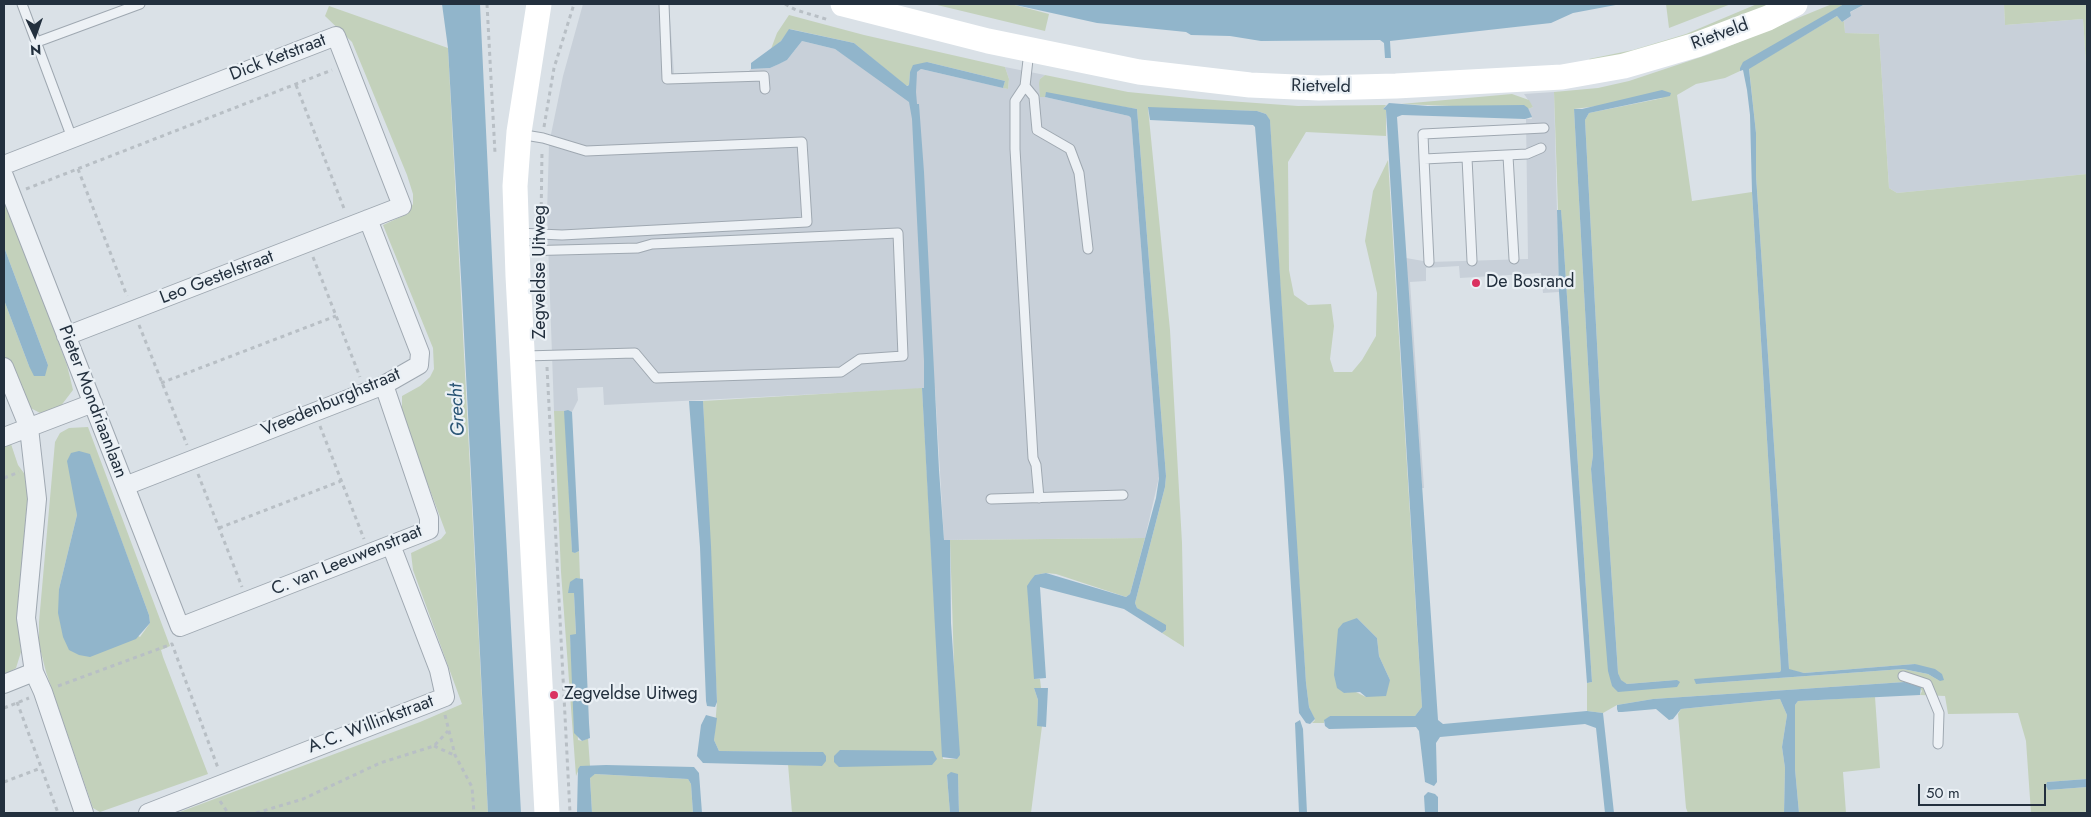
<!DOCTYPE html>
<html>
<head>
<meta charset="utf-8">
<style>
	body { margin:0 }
	#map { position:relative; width:2091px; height:817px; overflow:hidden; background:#dae1e7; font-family:Jost,sans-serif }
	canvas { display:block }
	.frame { position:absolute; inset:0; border:5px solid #23303e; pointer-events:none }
	.north { position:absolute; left:10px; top:10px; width:50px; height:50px; -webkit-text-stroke:4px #eaf0f5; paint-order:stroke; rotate:177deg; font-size:14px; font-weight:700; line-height:20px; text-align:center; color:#23303e }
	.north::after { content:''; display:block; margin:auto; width:18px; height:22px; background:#23303e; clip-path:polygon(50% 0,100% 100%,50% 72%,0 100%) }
	.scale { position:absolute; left:1918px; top:784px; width:128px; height:22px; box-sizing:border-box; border:2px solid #23303e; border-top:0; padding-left:6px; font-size:15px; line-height:18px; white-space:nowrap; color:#23303e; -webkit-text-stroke:4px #eaf0f5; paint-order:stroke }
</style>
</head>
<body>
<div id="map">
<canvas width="2091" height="817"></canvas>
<div class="frame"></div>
<div class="north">N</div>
<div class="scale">50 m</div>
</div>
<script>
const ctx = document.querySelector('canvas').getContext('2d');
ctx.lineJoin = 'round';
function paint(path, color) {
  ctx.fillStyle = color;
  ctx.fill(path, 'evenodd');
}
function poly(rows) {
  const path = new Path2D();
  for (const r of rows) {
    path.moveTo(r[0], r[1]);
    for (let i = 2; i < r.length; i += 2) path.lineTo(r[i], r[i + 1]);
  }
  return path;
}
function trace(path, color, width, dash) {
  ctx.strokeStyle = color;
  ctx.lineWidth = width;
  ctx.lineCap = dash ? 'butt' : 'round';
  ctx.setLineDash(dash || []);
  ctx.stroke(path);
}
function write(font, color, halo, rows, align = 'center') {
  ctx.font = font + ' Jost,sans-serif';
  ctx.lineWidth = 4.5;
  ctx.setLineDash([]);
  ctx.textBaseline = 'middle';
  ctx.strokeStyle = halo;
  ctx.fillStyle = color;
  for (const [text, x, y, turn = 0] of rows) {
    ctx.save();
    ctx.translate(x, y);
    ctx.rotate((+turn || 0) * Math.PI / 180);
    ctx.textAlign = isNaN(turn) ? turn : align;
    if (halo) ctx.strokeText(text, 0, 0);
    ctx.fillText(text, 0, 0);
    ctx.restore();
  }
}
const built = poly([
	[583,4,669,4,674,74,749,71,751,69,770,68,787,60,802,41,835,49,907,99,917,72,921,69,1008,89,1009,79,1005,67,1045,75,1040,79,1045,97,1129,116,1131,118,1159,477,1145,538,944,540,935,388,604,405,603,387,577,388,578,400,572,412,554,411,547,214,549,144,563,76],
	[1865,4,2004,4,2005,25,2083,19,2087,78,2087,174,1897,193,1889,188,1879,34,1845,33,1844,21,1851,16,1849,13],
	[1554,92,1559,292,1543,293,1541,273,1460,278,1459,266,1426,268,1426,281,1410,282,1424,488,1422,488,1406,258,1429,262,1528,259,1526,119,1532,119,1528,109,1533,107,1524,94]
]);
const green = poly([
	[933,4,1011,4,1049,14,1045,31],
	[1666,4,1731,4,1669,28],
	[1757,4,1774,4,1705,32,1593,63,1589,59,1633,50,1686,34],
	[1832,4,1844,4,1740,68,1740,71,1725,78,1696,84,1677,95,1692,201,1752,192,1781,670,1780,672,1696,684,1903,669,1928,674,1940,681,1915,664,1804,673,1789,670,1756,176,1756,133,1749,68,1837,16,1842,22,1844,21,1845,33,1879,34,1889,188,1897,193,2087,174,2087,779,2047,782,2048,790,2087,787,2087,813,2031,813,2026,741,2018,713,1948,714,1945,696,1920,695,1922,691,1917,684,1905,682,1653,699,1617,705,1603,713,1587,711,1587,683,1592,682,1563,235,1561,211,1558,210,1554,92,1598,88,1629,81,1710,54],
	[1663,98,1589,113,1585,120,1601,418,1618,673,1620,680,1627,684,1677,680,1612,686,1591,469,1593,455,1574,109],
	[2004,4,2087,4,2087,78,2083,19,2005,25],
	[329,6,448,48,488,813,177,813,420,722,462,704,413,570,411,553,441,539,446,533,405,423,402,408,402,396,420,386,430,377,434,369,433,348,383,225,407,214,413,204,413,194,407,175,352,42,325,16],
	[789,15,864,35,1005,67,1009,79,1008,89,1003,88,1005,81,927,62,910,72,909,85,906,86,854,43,790,29,781,41,771,49,777,33],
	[1045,75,1128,92,1200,99,1298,106,1386,105,1383,109,1386,109,1386,136,1306,132,1288,162,1289,270,1294,295,1308,305,1331,304,1334,326,1330,359,1334,372,1352,372,1362,360,1376,336,1377,293,1365,241,1373,191,1388,160,1422,707,1415,716,1330,716,1324,721,1324,723,1312,723,1315,720,1309,707,1306,683,1295,521,1270,121,1266,114,1257,111,1148,108,1170,330,1182,543,1184,647,1162,633,1166,630,1137,608,1135,603,1165,487,1166,476,1137,109,1046,94,1045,97,1040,97,1039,83,1040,79],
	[1357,618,1377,638,1379,656,1390,680,1366,697,1354,691,1344,693,1335,667,1337,657],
	[1512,94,1529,100,1533,107,1528,109,1401,104],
	[4,197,67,365,73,390,60,407,40,413,23,404,4,354,4,300,29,366,48,365,4,247],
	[922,388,943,759,957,759,950,540,1145,538,1130,594,1126,597,1056,574,1046,573,1035,575,1035,679,1040,679,1041,688,1034,688,1038,700,1037,726,1042,726,1031,813,959,813,958,775,947,775,950,813,792,813,788,764,822,766,823,752,719,751,714,740,717,702,703,401],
	[554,411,564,411,565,413,572,551,575,553,579,551,580,579,576,578,574,592,576,635,570,635,578,740,582,741,588,738,590,766,580,766,576,776,561,572],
	[88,427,170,646,161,650,163,657,208,774,100,812,93,808,46,672,39,644,39,622,55,442,60,433,69,428],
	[90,455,149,615,150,623,140,637,59,589,77,515,75,497],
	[11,444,18,465,29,480,17,615,21,652,16,668,4,675,4,447],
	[1875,697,1880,768,1843,772,1846,813,1799,813,1795,769,1795,705,1798,701],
	[1780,699,1787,715,1782,747,1785,768,1784,813,1688,813,1686,808,1678,714,1681,709],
	[595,774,688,779,691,784,693,813,592,813,590,777]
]);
const water = poly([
	[442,4,480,4,499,405,521,813,488,813,462,295,448,48],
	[1011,4,1298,5,1621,4,1573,13,1551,23,1390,41,1391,58,1385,58,1384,43,1380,40,1261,41,1230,36,1191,35,1186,32,1097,23],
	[1844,4,1865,4,1850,12,1851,16,1842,22,1837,16,1749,69,1756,133,1756,176,1789,669,1804,673,1915,664,1935,669,1942,674,1944,680,1940,681,1928,674,1903,669,1696,684,1694,679,1780,672,1781,670,1752,192,1750,115,1747,90,1743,70,1740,71,1740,68,1743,62],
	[789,29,854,43,907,86,909,85,910,72,913,65,927,62,1005,81,1003,88,921,69,917,72,916,92,917,104,919,104,924,172,939,470,944,540,950,540,951,623,960,755,957,759,942,757,922,388,924,388,924,361,912,119,909,102,835,49,802,41,787,60,779,64,770,68,751,69,751,63,781,41],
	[1662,90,1671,93,1670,96,1589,113,1585,120,1601,418,1618,673,1621,680,1627,684,1677,680,1680,682,1677,687,1618,692,1612,686,1608,671,1591,469,1593,455,1574,109,1582,109],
	[1046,92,1137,109,1166,476,1165,487,1135,603,1137,608,1166,625,1166,630,1162,633,1124,609,1040,587,1046,678,1034,679,1027,586,1031,580,1035,575,1046,573,1126,597,1130,594,1156,498,1159,478,1131,118,1129,116,1045,97],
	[1389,103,1428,106,1524,105,1528,108,1532,117,1525,119,1402,115,1397,117,1438,720,1443,724,1587,711,1603,713,1614,813,1605,813,1596,728,1585,724,1440,737,1436,743,1437,782,1434,786,1425,782,1419,731,1416,727,1329,729,1325,726,1324,720,1330,716,1415,716,1422,707,1386,110,1383,109],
	[1148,107,1257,111,1266,114,1270,120,1306,683,1309,707,1315,719,1310,724,1306,723,1299,713,1284,477,1255,127,1253,125,1150,120],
	[1557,210,1561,210,1563,235,1592,682,1587,683,1570,456,1559,292],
	[4,247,48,365,45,376,34,376,29,366,4,300],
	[689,401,703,401,711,546,717,702,715,707,707,706,706,701,700,547],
	[568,410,572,412,579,551,575,553,572,552,564,411],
	[79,451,90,454,149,615,150,623,136,639,90,657,79,655,69,650,63,637,58,613,59,589,77,515,67,461,71,453],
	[576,578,583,579,589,723,590,738,582,741,574,733,570,635,576,634,574,593,568,593,570,582],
	[1357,618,1377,638,1379,656,1390,680,1386,696,1366,697,1360,692,1344,693,1337,688,1334,675,1338,629,1343,623],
	[1905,682,1921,687,1920,695,1798,701,1795,705,1795,769,1799,813,1784,813,1785,768,1782,747,1787,715,1780,699,1681,709,1673,719,1669,720,1656,709,1622,712,1618,712,1617,709,1617,705,1653,699],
	[1034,688,1048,688,1046,727,1037,726,1038,700],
	[706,715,717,718,714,740,719,751,823,752,826,756,826,761,822,766,703,763,697,756,701,725],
	[1300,720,1303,729,1307,813,1299,813,1295,723],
	[840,750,933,751,937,759,932,765,839,767,834,762,834,756],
	[606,765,694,767,699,773,702,813,693,813,691,784,688,779,595,774,590,778,592,813,577,813,578,769,580,766],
	[951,772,958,774,959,813,950,813,947,775],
	[2087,779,2087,787,2048,790,2046,786,2047,782],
	[1428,792,1435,794,1438,797,1438,813,1425,813,1424,796]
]);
const path = poly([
	[487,4,495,153],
	[785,4,796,10,829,20],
	[296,85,345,211],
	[544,127,554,68,574,4],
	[78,169,127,296],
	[26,189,332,70],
	[541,222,542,151],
	[313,257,360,377],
	[540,279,542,263],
	[139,325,187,445],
	[547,367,570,813],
	[161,383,336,316],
	[320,426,364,539],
	[198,474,242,587],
	[4,478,19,472],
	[219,528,341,481],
	[58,686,172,644,218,768],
	[17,702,58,813],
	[4,708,29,698],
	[445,715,455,755,472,787,474,813],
	[434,746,454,755],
	[4,782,41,768],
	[220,801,228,813],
	[256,813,303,799,380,763,434,746,448,731]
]);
const lane = poly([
	[22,4,72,138],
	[664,4,667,79,764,76,765,89],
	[37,42,140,4],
	[1029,51,1025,86,1015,101,1015,149,1033,458,1036,465,1039,498],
	[1025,86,1034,97,1037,130,1070,149,1079,173,1088,249],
	[1508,156,1514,259],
	[1467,158,1472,261],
	[1424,159,1423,134,1544,128],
	[518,233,562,235,807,222,802,142,586,151,543,138,519,134],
	[520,251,638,248,652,244,898,233,903,356,860,359,841,372,656,378,635,353,525,356],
	[1429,262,1424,159,1527,154,1541,148],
	[991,499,1123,495],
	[1903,676,1927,684,1939,713,1938,744]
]);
const street = poly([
	[4,165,336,36,402,206,66,336],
	[4,176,180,627,429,530,429,518,384,385],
	[4,367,29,428,37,499,26,618,34,672,43,692,84,813],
	[4,437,93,403],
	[125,486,384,385,419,365,420,353,368,219],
	[4,684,34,672],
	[148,813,445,697,439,670,391,545]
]);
const secondary = poly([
	[539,4,519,132,515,186,518,276,547,813],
	[843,4,988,41,1139,72,1250,85,1319,88,1396,86,1562,77,1624,66,1696,45,1768,18,1795,4]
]);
const markers = [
	[1476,283,5,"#da3160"],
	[554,695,5,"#da3160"]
];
const streetNames = [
	["Rietveld",1720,35,-20],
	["Dick Ketstraat",278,58,-21],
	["Rietveld",1321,87,1],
	["Zegveldse Uitweg",541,272,-90],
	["Leo Gestelstraat",217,278,-21],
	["Pieter Mondriaanlaan",92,402,69],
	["Vreedenburghstraat",331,403,-23],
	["C. van Leeuwenstraat",347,561,-22],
	["A.C. Willinkstraat",371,725,-21]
];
const poiNames = [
	["De Bosrand",1486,283],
	["Zegveldse Uitweg",564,695]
];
const waterNames = [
	["Grecht",458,410,-93]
];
paint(built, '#c8d0d9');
paint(green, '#c3d1bb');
paint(water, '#91b5cb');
trace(lane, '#9fa8b1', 11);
trace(street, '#9fa8b1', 20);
trace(path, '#b8bfc5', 3, [4, 4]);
trace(lane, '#edf1f5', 9);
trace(street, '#edf1f5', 18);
trace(secondary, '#fff', 25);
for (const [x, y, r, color] of markers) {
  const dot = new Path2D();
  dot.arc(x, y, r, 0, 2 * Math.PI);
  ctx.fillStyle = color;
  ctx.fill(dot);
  trace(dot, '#eaf0f5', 2);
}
write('18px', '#23303e', '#eaf0f5', streetNames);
write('18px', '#23303e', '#eaf0f5', poiNames, 'left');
write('italic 19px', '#2a5575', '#eaf0f5', waterNames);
</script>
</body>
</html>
